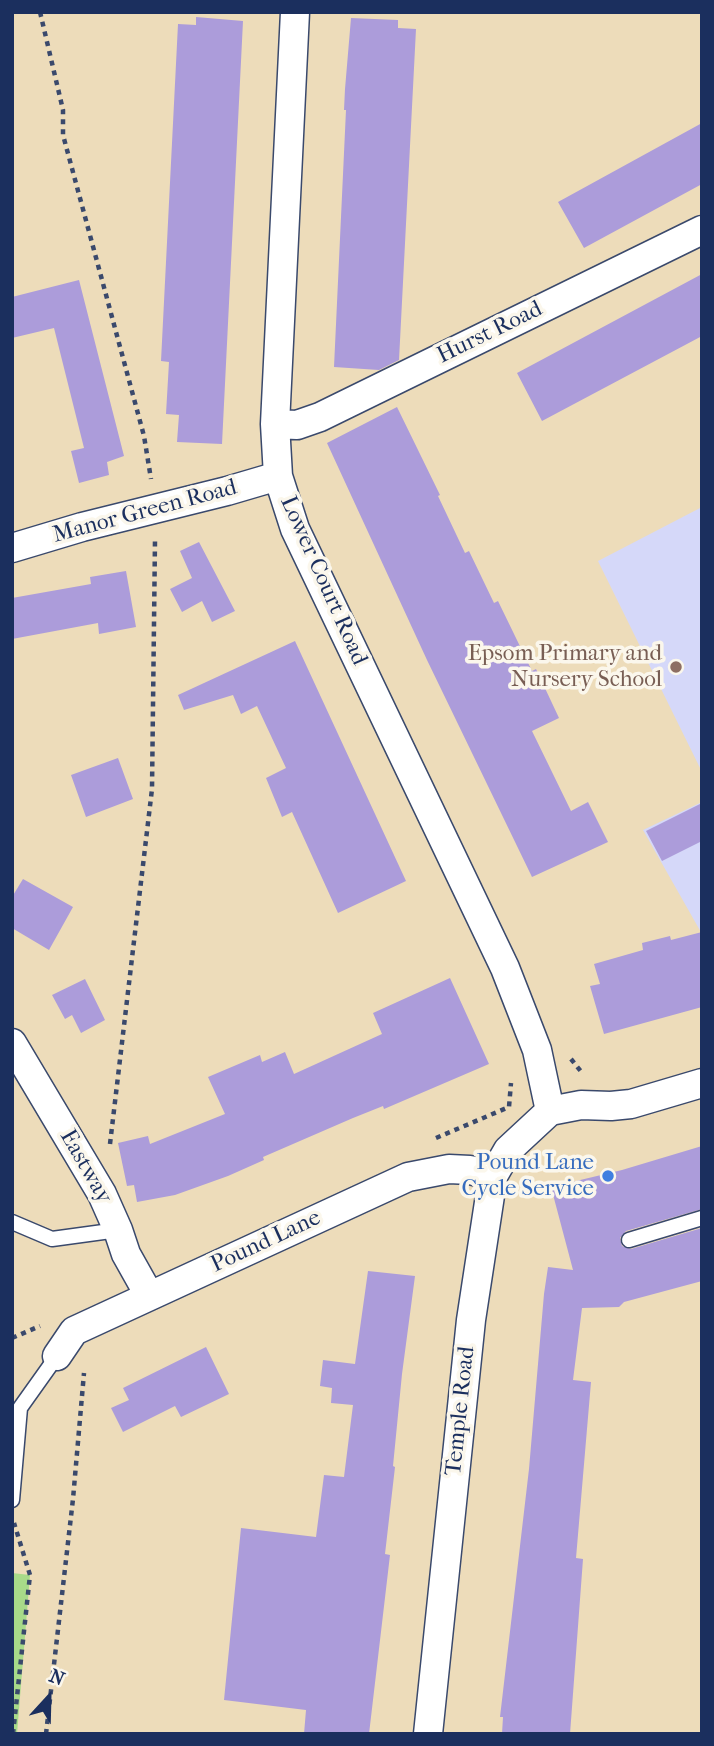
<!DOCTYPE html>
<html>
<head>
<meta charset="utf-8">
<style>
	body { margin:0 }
	#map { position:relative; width:714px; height:1746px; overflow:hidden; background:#eddcba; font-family:"IM FELL French Canon",serif }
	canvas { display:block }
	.frame { position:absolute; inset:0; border:14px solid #1b2f5e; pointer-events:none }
	.north { position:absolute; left:14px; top:1662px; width:70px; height:70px; -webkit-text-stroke:5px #fbf7ec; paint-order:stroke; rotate:22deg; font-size:19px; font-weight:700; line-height:28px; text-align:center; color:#1b2f5e }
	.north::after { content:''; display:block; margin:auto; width:24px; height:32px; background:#1b2f5e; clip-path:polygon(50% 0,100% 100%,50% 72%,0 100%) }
</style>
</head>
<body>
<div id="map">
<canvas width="714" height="1746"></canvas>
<div class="frame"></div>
<div class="north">N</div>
</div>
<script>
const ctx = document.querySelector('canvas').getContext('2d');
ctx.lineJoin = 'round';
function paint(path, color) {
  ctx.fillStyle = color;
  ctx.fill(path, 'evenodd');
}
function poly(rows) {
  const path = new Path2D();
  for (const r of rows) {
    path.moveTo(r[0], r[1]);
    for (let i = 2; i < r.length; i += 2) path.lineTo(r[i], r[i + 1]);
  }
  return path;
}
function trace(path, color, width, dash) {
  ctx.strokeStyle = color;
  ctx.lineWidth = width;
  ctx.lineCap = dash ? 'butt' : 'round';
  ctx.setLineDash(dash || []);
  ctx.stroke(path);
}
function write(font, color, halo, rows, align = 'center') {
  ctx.font = font + ' "IM FELL French Canon",serif';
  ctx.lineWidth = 7;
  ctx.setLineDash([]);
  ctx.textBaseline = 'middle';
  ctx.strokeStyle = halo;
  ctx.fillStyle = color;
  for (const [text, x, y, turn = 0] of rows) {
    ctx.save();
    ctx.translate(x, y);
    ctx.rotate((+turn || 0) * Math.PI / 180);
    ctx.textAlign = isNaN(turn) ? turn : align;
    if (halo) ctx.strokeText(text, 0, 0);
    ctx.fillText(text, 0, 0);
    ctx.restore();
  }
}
const built = poly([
	[702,507,702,772,598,561],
	[702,802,702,934,643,830]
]);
const green = poly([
	[12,1573,30,1575,17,1734,12,1734]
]);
const building = poly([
	[196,17,243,21,222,444,177,442,179,415,166,414,169,362,161,361,178,24,196,25],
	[351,18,398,20,398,28,416,29,399,360,379,370,334,367,346,110,344,110,345,89],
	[702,123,702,184,584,248,558,202],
	[702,274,702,336,542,421,517,373],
	[79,280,124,456,107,462,109,475,79,483,71,451,84,448,54,328,12,338,12,297],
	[397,407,440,495,438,496,465,553,469,551,494,603,498,601,532,671,536,669,559,718,532,731,571,811,588,802,608,842,532,877,427,660,327,443],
	[199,542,235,611,212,622,202,601,182,612,170,589,192,578,180,551],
	[126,571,136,627,99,634,98,623,12,639,12,598,91,584,90,577],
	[295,641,406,881,338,913,292,812,282,817,266,778,286,768,257,706,241,714,233,695,184,710,178,695],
	[118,758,133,799,86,817,71,775],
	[702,803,702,841,662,861,646,831],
	[23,879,73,907,49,950,12,928,12,897],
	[702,932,702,1007,604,1034,590,986,600,984,594,964,643,950,642,943,670,936,671,940],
	[450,978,489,1064,384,1109,383,1106,353,1118,263,1157,264,1160,228,1176,175,1195,137,1202,134,1185,127,1186,118,1143,148,1136,150,1144,225,1114,208,1077,260,1055,262,1062,285,1052,294,1074,382,1034,373,1013],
	[85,979,105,1020,81,1033,72,1015,65,1019,52,995],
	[702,1146,702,1209,626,1231,620,1238,622,1246,631,1249,702,1228,702,1281,624,1302,619,1307,582,1308,573,1380,591,1382,576,1558,583,1559,570,1734,502,1734,503,1717,500,1717,529,1469,544,1294,548,1267,573,1270,551,1187,622,1170],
	[368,1271,415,1276,402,1374,393,1466,395,1467,385,1554,390,1555,369,1734,304,1734,306,1710,224,1700,241,1528,316,1537,324,1475,344,1477,353,1405,331,1403,332,1388,320,1386,323,1360,355,1364],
	[206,1347,229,1394,181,1417,175,1406,123,1432,111,1408,129,1400,123,1388]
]);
const path = poly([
	[40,12,63,110,63,135,144,436,151,479],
	[571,1059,583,1074],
	[436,1138,509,1107,511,1083],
	[110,1144,152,789,155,540],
	[12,1338,40,1326],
	[13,1734,30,1575,14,1523],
	[46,1734,73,1499,84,1373]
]);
const service = poly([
	[12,1222,52,1239,118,1230],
	[629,1240,702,1218],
	[12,1500,20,1408,57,1356]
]);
const minor = poly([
	[295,12,275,424,278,476,295,529,505,968,537,1050,550,1111],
	[275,424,297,425,320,417,702,230],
	[12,548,82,527,227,491,278,476],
	[12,1043,102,1194,118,1230,126,1254,149,1295],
	[57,1356,74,1331,408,1177,449,1169,470,1170,493,1176],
	[428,1734,471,1320,493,1176,508,1150,550,1111,581,1105,611,1106,631,1104,702,1083]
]);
const markers = [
	[676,667,7,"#8d6e63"],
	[608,1176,7,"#3f7fe0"]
];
const streetNames = [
	["Hurst Road",490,333,-26],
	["Manor Green Road",145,512,-15],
	["Lower Court Road",323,581,66],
	["Eastway",85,1167,60],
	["Pound Lane",266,1242,-25],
	["Temple Road",461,1411,-84]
];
const educationNames = [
	["Epsom Primary and",662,654],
	["Nursery School",662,680]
];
const shopNames = [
	["Pound Lane",594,1163],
	["Cycle Service",594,1189]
];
paint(built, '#d5d8f9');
paint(green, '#a8da89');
paint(building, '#ac9cda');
trace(service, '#3a496c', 17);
trace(minor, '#3a496c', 31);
trace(path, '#3a496c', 4.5, [5, 5]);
trace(service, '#fff', 14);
trace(minor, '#fff', 28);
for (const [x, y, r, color] of markers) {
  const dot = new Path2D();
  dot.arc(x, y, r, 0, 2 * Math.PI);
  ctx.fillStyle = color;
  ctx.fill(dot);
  trace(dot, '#fbf7ec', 2.5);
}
write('23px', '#1b2f5e', '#fbf7ec', streetNames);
write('23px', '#785e54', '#fbf7ec', educationNames, 'right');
write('23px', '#366cbe', '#fbf7ec', shopNames, 'right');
</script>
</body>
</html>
